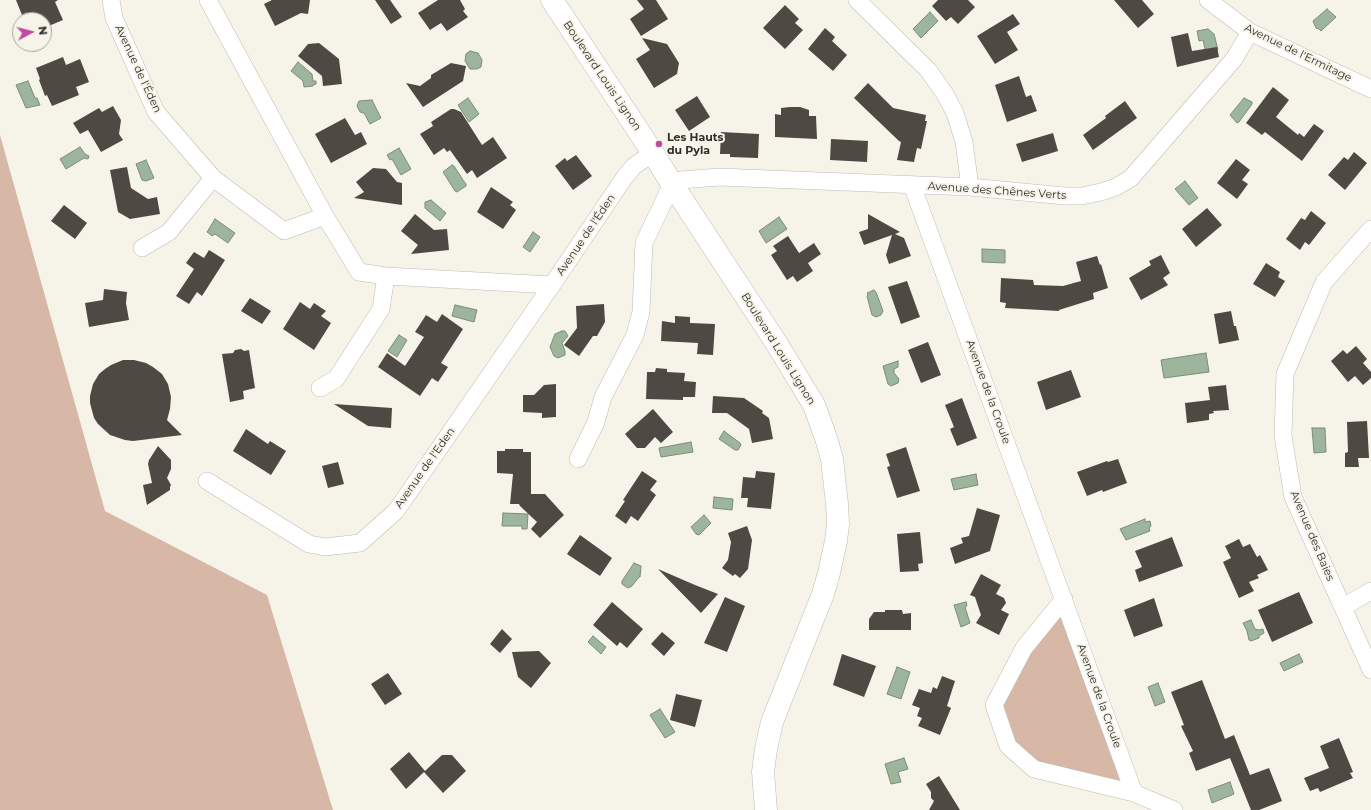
<!DOCTYPE html>
<html>
<head>
<meta charset="utf-8">
<style>
	body { margin:0 }
	#map { position:relative; width:1371px; height:810px; overflow:hidden; background:#f6f4e9; font-family:Montserrat,sans-serif }
	canvas { display:block }
	.north { position:absolute; left:12px; top:12px; width:40px; height:40px; box-sizing:border-box; background:#f6f4e9; border:1px solid #a6a49c; border-radius:50%; rotate:83deg; font-size:11px; font-weight:700; line-height:16px; text-align:center; color:#2d2d29 }
	.north::after { content:''; display:block; margin:auto; width:14px; height:18px; background:#bf4aa2; clip-path:polygon(50% 0,100% 100%,50% 72%,0 100%) }
</style>
</head>
<body>
<div id="map">
<canvas width="1371" height="810"></canvas>
<div class="north">N</div>
</div>
<script>
const ctx = document.querySelector('canvas').getContext('2d');
ctx.lineJoin = 'round';
function paint(path, color) {
  ctx.fillStyle = color;
  ctx.fill(path, 'evenodd');
}
function poly(rows) {
  const path = new Path2D();
  for (const r of rows) {
    path.moveTo(r[0], r[1]);
    for (let i = 2; i < r.length; i += 2) path.lineTo(r[i], r[i + 1]);
  }
  return path;
}
function trace(path, color, width, dash) {
  ctx.strokeStyle = color;
  ctx.lineWidth = width;
  ctx.lineCap = dash ? 'butt' : 'round';
  ctx.setLineDash(dash || []);
  ctx.stroke(path);
}
function write(font, color, halo, rows, align = 'center') {
  ctx.font = font + ' Montserrat,sans-serif';
  ctx.lineWidth = 4;
  ctx.setLineDash([]);
  ctx.textBaseline = 'middle';
  ctx.strokeStyle = halo;
  ctx.fillStyle = color;
  for (const [text, x, y, turn = 0] of rows) {
    ctx.save();
    ctx.translate(x, y);
    ctx.rotate((+turn || 0) * Math.PI / 180);
    ctx.textAlign = isNaN(turn) ? turn : align;
    if (halo) ctx.strokeText(text, 0, 0);
    ctx.fillText(text, 0, 0);
    ctx.restore();
  }
}
const forest = poly([
	[0,135,105,511,267,595,333,810,0,810],
	[1064,602,1133,792,1034,768,1010,745,995,705]
]);
const water = poly([
	[1327,9,1336,17,1321,31,1319,29,1316,28,1313,21,1327,9],
	[930,12,938,21,921,38,913,29,930,12],
	[1208,29,1214,34,1218,50,1206,54,1203,40,1199,41,1197,31,1208,29],
	[470,51,478,53,482,60,481,67,477,69,470,69,465,61,466,54,470,51],
	[298,62,312,74,313,81,316,81,316,84,313,85,313,86,304,87,303,81,291,71,298,62],
	[28,81,35,98,37,98,40,105,26,108,16,85,28,81],
	[468,98,479,114,469,122,458,105,468,98],
	[1244,98,1252,102,1252,104,1239,122,1237,123,1230,115,1244,98],
	[372,100,381,118,370,124,364,113,360,112,357,106,359,101,372,100],
	[80,147,85,154,89,156,88,159,84,158,66,169,60,159,80,147],
	[399,148,411,169,401,175,392,159,390,160,387,155,399,148],
	[146,160,154,178,146,181,142,180,136,164,146,160],
	[452,165,454,166,463,180,466,184,466,186,457,192,455,191,443,172,452,165],
	[1185,181,1198,198,1189,205,1175,189,1185,181],
	[431,200,446,213,440,221,425,208,425,202,431,200],
	[779,217,787,229,766,243,759,231,779,217],
	[215,219,235,233,228,243,215,234,212,236,207,232,215,219],
	[533,232,540,237,530,252,523,247,533,232],
	[982,249,1005,250,1005,263,982,262,982,249],
	[874,290,876,292,883,311,881,315,876,317,872,315,867,296,868,295,867,293,874,290],
	[455,305,477,310,474,322,452,316,455,305],
	[562,331,565,331,568,336,562,343,565,351,565,355,558,358,554,356,550,347,555,334,562,331],
	[399,335,407,340,397,357,388,351,399,335],
	[1206,353,1209,372,1164,378,1161,360,1206,353],
	[898,361,898,367,894,369,894,373,899,379,898,383,891,386,888,384,883,366,898,361],
	[1312,428,1325,428,1326,452,1314,453,1312,428],
	[724,431,740,443,741,445,738,450,735,450,719,439,724,431],
	[691,442,693,452,661,457,659,448,691,442],
	[976,474,978,485,954,490,951,479,976,474],
	[714,497,733,499,732,510,713,508,714,497],
	[503,513,528,514,527,529,522,529,522,526,502,526,503,513],
	[704,515,711,523,699,535,696,534,691,527,704,515],
	[1145,519,1145,522,1150,521,1151,526,1149,528,1150,531,1126,540,1120,529,1145,519],
	[634,563,641,566,640,577,639,577,632,586,628,588,622,584,622,581,634,563],
	[966,602,967,606,965,607,970,623,961,627,954,605,966,602],
	[1251,620,1255,629,1259,630,1263,629,1264,633,1259,636,1259,638,1251,641,1249,640,1247,631,1243,623,1251,620],
	[593,636,606,647,601,654,588,642,593,636],
	[1299,654,1303,662,1284,671,1280,663,1299,654],
	[897,667,910,672,901,699,887,694,897,667],
	[1158,683,1165,702,1155,706,1148,687,1158,683],
	[660,709,675,732,665,738,650,715,660,709],
	[904,758,908,769,898,772,901,782,891,784,885,764,904,758],
	[1230,782,1234,794,1212,803,1208,790,1230,782]
]);
const building = poly([
	[16,0,58,0,55,2,63,20,44,28,44,20,29,20,26,13,22,15],
	[272,0,310,0,308,14,301,13,275,26,264,4],
	[375,0,390,0,402,17,391,24],
	[438,0,460,0,465,9,463,11,468,17,447,31,441,23,430,30,418,13],
	[637,0,656,0,668,19,641,36,630,19,644,9],
	[938,0,968,0,975,7,958,24,951,17,946,21,932,6],
	[1114,0,1142,0,1154,14,1138,28],
	[785,5,799,19,795,23,803,30,785,49,763,28],
	[1013,14,1020,24,1007,32,1018,50,995,64,977,36],
	[825,28,835,37,832,41,847,55,833,71,808,49],
	[1188,33,1192,51,1217,47,1219,57,1177,67,1171,37],
	[642,38,667,44,679,63,677,74,654,88,636,59,650,50],
	[319,43,339,59,342,84,323,86,322,76,298,56,308,44],
	[63,57,66,65,80,59,89,82,76,87,79,95,52,106,47,95,45,96,39,80,40,79,36,68],
	[451,63,466,66,463,81,423,107,406,83,420,86,431,78,431,75],
	[1019,76,1026,97,1031,95,1037,111,1007,122,995,85],
	[868,83,893,108,926,115,925,121,927,121,921,149,917,148,914,162,897,160,901,142,899,141,854,98],
	[1273,87,1289,100,1276,117,1298,135,1299,133,1304,137,1314,124,1324,131,1302,161,1265,132,1262,135,1246,123],
	[697,96,710,117,689,131,675,110],
	[1125,101,1137,118,1093,150,1083,135,1106,118,1105,116],
	[113,106,121,120,119,134,123,140,101,152,88,130,80,134,73,123,99,108,102,112],
	[790,107,800,107,809,110,809,116,816,116,817,139,775,137,775,114,781,115,781,108],
	[451,109,454,109,461,112,482,145,493,137,507,158,477,178,472,170,467,174,450,150,447,152,444,148,434,155,420,134,433,126,431,122],
	[345,118,355,135,361,132,367,144,331,163,315,134],
	[721,132,759,134,758,158,730,157,730,154,720,154],
	[1053,133,1058,151,1022,162,1016,144],
	[831,139,868,141,867,162,830,160],
	[1354,152,1367,163,1345,190,1328,175,1344,157,1348,160],
	[576,155,592,176,573,190,555,166,565,158,567,161],
	[1236,159,1250,170,1242,180,1248,184,1237,199,1217,183],
	[127,167,131,188,148,199,157,197,160,214,130,219,118,212,110,170],
	[373,168,386,169,397,182,402,183,402,205,354,198,364,192,356,182],
	[491,187,513,202,510,205,516,210,503,229,477,212],
	[64,205,87,223,75,239,51,221],
	[1207,208,1222,225,1196,247,1182,229],
	[1311,211,1326,223,1309,245,1305,242,1300,250,1286,239,1301,218,1305,220],
	[415,214,434,230,447,229,449,250,411,254,418,245,401,231],
	[868,214,900,232,895,234,904,238,911,256,889,264,886,255,892,235,864,245,859,232,868,229],
	[788,236,799,253,814,243,821,254,808,263,813,271,797,282,793,276,787,280,771,255,777,251,773,246],
	[209,250,225,260,202,296,197,292,189,304,176,296,194,269,186,263,194,252,204,258],
	[1161,255,1170,273,1163,278,1168,285,1141,300,1129,278,1151,265,1149,261],
	[1097,256,1100,265,1101,264,1108,288,1093,293,1094,299,1059,310,1059,311,1005,308,1006,303,1000,302,1001,278,1033,280,1034,285,1063,286,1081,281,1076,262],
	[1266,263,1280,272,1278,277,1285,281,1275,297,1253,284],
	[907,281,920,317,901,324,888,287],
	[104,289,127,292,126,303,129,320,89,327,85,303,103,300],
	[250,298,271,311,262,324,241,311],
	[300,302,310,309,314,303,326,311,321,316,331,323,314,350,283,329],
	[604,304,605,322,597,336,593,336,579,356,564,345,577,328,576,306],
	[1231,311,1234,326,1236,326,1239,340,1219,344,1214,314],
	[442,314,463,329,441,363,448,367,438,382,432,378,420,396,378,367,387,353,405,366,424,337,415,332,426,315,437,322],
	[675,316,690,317,690,323,715,324,713,355,697,354,698,343,661,341,662,321,675,323],
	[928,342,941,375,921,383,908,350],
	[1356,346,1367,359,1363,363,1371,372,1371,378,1363,385,1355,376,1348,382,1331,361,1343,350,1347,354],
	[241,349,244,351,249,350,255,388,243,391,244,399,230,402,222,354,233,353,235,350],
	[123,360,134,360,146,363,153,367,162,374,168,384,171,397,170,409,167,420,182,435,133,441,125,440,110,435,98,424,94,418,90,403,90,396,93,384,99,374,105,369,111,365],
	[656,368,667,369,667,372,685,373,684,381,696,382,695,397,683,397,683,400,646,399,647,372,655,372],
	[1071,370,1081,397,1046,410,1037,382],
	[556,384,556,417,542,418,542,413,523,412,523,395,534,395,544,385],
	[1226,385,1229,410,1213,411,1214,413,1209,414,1209,420,1187,423,1185,403,1210,400,1208,387],
	[713,396,744,398,763,411,762,413,769,418,773,439,752,443,749,429,727,413,712,413],
	[962,398,977,438,957,446,950,429,954,427,945,405],
	[334,404,392,408,391,428,368,426],
	[653,409,673,432,661,443,655,437,645,448,637,448,625,434],
	[1367,421,1369,458,1358,458,1359,467,1345,467,1345,453,1348,452,1347,422],
	[246,429,268,444,270,441,286,451,271,475,233,451],
	[158,446,171,460,171,469,167,478,171,485,170,487,170,490,147,505,143,485,152,483,148,464,149,460],
	[906,447,920,491,897,498,887,467,890,466,886,454],
	[505,449,523,449,523,452,531,452,531,494,545,494,564,515,540,538,531,529,537,522,520,506,519,504,510,504,513,474,497,473,497,451,505,451],
	[1118,459,1127,483,1103,492,1102,490,1087,496,1077,472,1107,461,1108,462],
	[338,462,344,484,328,488,322,466],
	[642,471,657,481,650,490,656,495,638,521,631,516,626,524,615,516,625,501,623,500],
	[756,471,775,473,771,509,747,507,748,498,741,498,743,477,755,478],
	[977,508,1000,515,990,551,955,564,950,548,963,543,961,538,969,536],
	[747,526,752,540,748,569,740,578,735,574,733,576,722,568,728,560,731,542,728,533],
	[920,532,923,563,918,564,919,571,900,572,897,534],
	[580,535,612,558,600,576,567,554],
	[1172,537,1183,566,1139,582,1135,570,1142,567,1135,551],
	[1239,539,1243,547,1250,544,1257,557,1260,555,1268,570,1257,575,1259,578,1249,582,1254,591,1239,598,1223,562,1231,558,1225,546],
	[658,569,695,585,718,594,701,613],
	[981,574,1001,585,996,594,1004,598,1006,603,1001,610,1009,614,999,635,976,623,981,615,975,597,970,595],
	[1299,592,1313,623,1272,642,1258,610],
	[725,597,745,606,727,652,704,643],
	[1154,598,1163,626,1134,637,1124,610],
	[612,602,643,629,627,648,620,642,617,646,593,625],
	[885,610,902,610,903,614,911,613,911,630,869,630,869,619,874,612,885,612],
	[502,629,512,639,500,653,490,644],
	[662,632,675,643,664,656,651,644],
	[539,651,551,663,531,688,518,677,512,652],
	[842,654,876,666,864,697,833,685],
	[388,673,402,694,385,705,371,684],
	[942,676,955,681,947,706,951,708,940,735,918,726,922,718,917,716,920,708,912,705,919,689,931,693,933,687,937,689],
	[1202,680,1225,739,1234,735,1250,775,1269,768,1282,801,1259,810,1251,810,1230,758,1196,771,1189,753,1193,751,1181,726,1184,725,1171,692],
	[676,694,702,700,695,727,670,720],
	[1339,738,1353,772,1350,773,1353,778,1320,792,1318,788,1310,791,1304,778,1329,768,1320,746],
	[409,752,425,771,442,755,452,755,466,771,443,793,424,772,406,789,390,769],
	[939,776,960,810,929,810,934,801,931,798,931,792,926,784]
]);
const minor = poly([
	[111,0,114,18,156,112,213,178,284,231,325,216],
	[208,0,325,216,359,272,386,276,552,285,624,178,634,166,653,153],
	[857,0,928,70,945,94,955,113,964,142,970,187],
	[1208,0,1250,32,1371,89],
	[912,185,1134,793,1174,810],
	[1371,229,1324,282,1285,374,1283,436,1293,497,1371,670],
	[142,248,169,232,213,178],
	[320,388,336,379,381,309,386,276],
	[578,459,596,422,603,397,635,335,641,312,644,243,672,184,681,180,719,177,970,187,1065,196,1082,196,1101,192,1116,187,1131,178,1234,59,1250,32],
	[207,481,309,544,325,547,360,543,396,511,552,285],
	[1064,599,1024,648,994,705,1008,746,1034,769,1134,793],
	[1343,607,1371,591]
]);
const secondary = poly([
	[552,0,653,153,672,184,775,341,814,405,826,438,832,459,837,504,838,524,836,541,829,573,823,594,772,722,766,749,763,772,766,810]
]);
const markers = [
	[659,144,4,"#bf4aa2"]
];
const streetNames = [
	["Avenue de l'Ermitage",1298,53,26],
	["Avenue de l'Éden",138,69,65],
	["Boulevard Louis Lignon",602,76,56],
	["Avenue des Chênes Verts",997,191,4],
	["Avenue de l'Éden",586,235,-56],
	["Boulevard Louis Lignon",778,349,58],
	["Avenue de la Croule",988,392,70],
	["Avenue de l'Eden",425,468,-55],
	["Avenue des Baies",1312,536,67],
	["Avenue de la Croule",1099,696,70]
];
const poiNames = [
	["Les Hauts",667,138],
	["du Pyla",667,151]
];
paint(forest, '#d7b7a6');
paint(water, '#9cb59c');
trace(water, '#7b8c7a', 1);
paint(building, '#4e4942');
trace(minor, '#bdbbb1', 18);
trace(secondary, '#bdbbb1', 23);
trace(minor, '#fff', 17);
trace(secondary, '#fff', 22);
for (const [x, y, r, color] of markers) {
  const dot = new Path2D();
  dot.arc(x, y, r, 0, 2 * Math.PI);
  ctx.fillStyle = color;
  ctx.fill(dot);
  trace(dot, '#f6f4e9', 1.5);
}
write('11px', '#2d2d29', '#f6f4e9', streetNames);
write('bold 11px', '#2d2d29', '#f6f4e9', poiNames, 'left');
</script>
</body>
</html>
